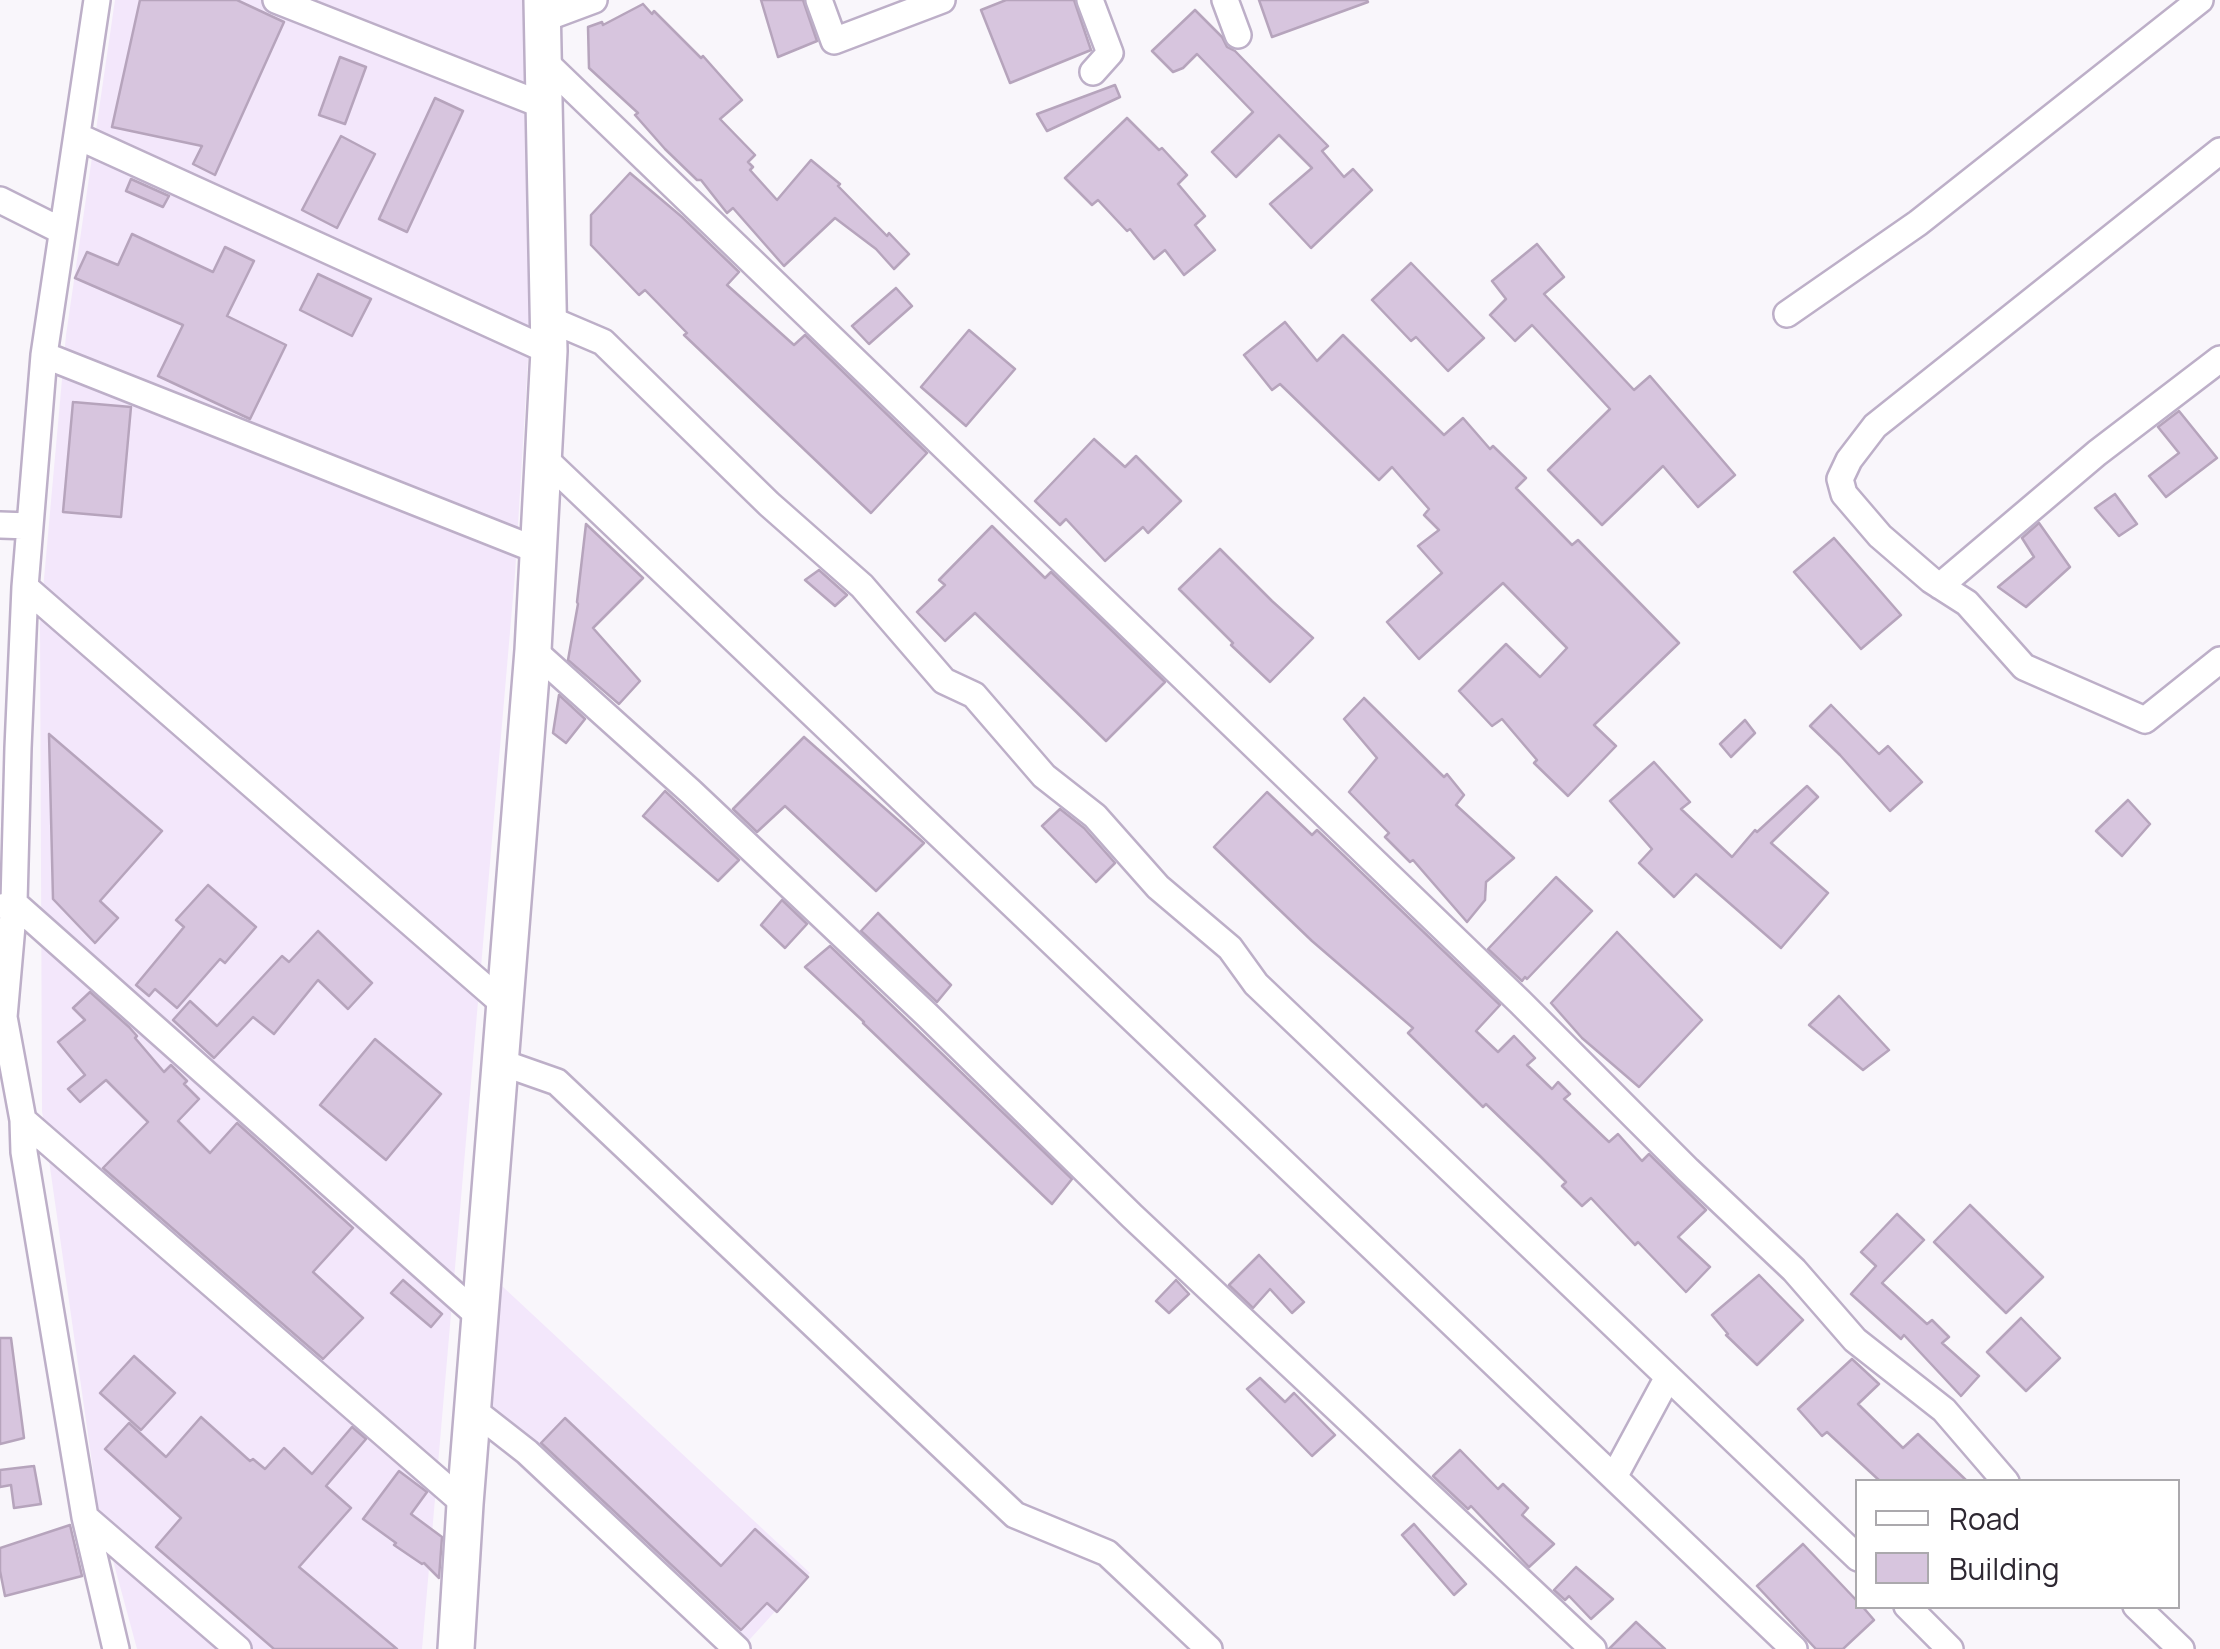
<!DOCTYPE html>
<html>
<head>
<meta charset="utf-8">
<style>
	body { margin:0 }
	#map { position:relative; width:2220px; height:1649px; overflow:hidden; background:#f9f6fb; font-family:Manrope,sans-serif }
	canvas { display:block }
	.legend { position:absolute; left:1855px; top:1479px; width:325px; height:130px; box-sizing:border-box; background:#fff; border:2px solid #aba9ad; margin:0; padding:12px 18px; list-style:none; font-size:30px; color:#2e2832 }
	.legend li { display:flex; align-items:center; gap:20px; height:50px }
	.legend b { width:50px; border:2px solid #aba9ad }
</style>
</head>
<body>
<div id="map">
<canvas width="2220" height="1649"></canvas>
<ul class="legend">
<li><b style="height:12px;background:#fff"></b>Road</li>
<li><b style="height:28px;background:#d7c5de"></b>Building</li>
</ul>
</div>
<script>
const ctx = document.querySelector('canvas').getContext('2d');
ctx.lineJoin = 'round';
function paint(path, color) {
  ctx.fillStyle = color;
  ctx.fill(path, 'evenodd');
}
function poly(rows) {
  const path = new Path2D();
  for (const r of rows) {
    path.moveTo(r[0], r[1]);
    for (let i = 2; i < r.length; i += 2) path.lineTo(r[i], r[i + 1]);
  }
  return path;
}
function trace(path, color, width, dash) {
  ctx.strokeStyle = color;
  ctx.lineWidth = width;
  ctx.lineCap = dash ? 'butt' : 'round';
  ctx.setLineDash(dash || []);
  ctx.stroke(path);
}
const built = poly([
	[115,0,533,0,535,245,515,574,422,1649,137,1649,98,1505,42,1111,40,623,66,335],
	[502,1286,810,1573,741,1649,717,1649,488,1437]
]);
const building = poly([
	[140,0,237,0,284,22,215,175,193,164,202,146,112,127,140,0],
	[761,0,803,0,817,41,778,57,761,0],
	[1006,0,1074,0,1091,50,1010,83,981,10,1006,0],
	[1259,0,1367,0,1368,2,1272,37,1259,0],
	[643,4,652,14,654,11,701,58,703,56,742,100,720,119,755,155,748,162,753,167,750,170,777,200,811,160,840,184,838,186,887,236,889,233,909,254,894,269,876,249,835,218,784,266,733,208,727,213,701,180,697,180,665,149,635,115,638,113,589,68,588,27,602,22,603,25,643,4],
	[1195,10,1222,37,1227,47,1235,51,1328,146,1322,151,1344,177,1353,169,1372,190,1311,248,1270,204,1312,168,1279,135,1236,177,1212,152,1253,112,1197,54,1183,68,1173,72,1152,51,1195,10],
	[340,57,366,67,345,124,319,115,340,57],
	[1115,85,1120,97,1047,131,1037,114,1115,85],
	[435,98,463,111,407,232,379,219,435,98],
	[1127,118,1159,150,1162,148,1187,175,1178,184,1205,216,1195,225,1215,250,1184,275,1165,250,1154,259,1130,229,1127,231,1098,200,1092,205,1065,178,1127,118],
	[341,136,375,154,337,228,302,210,341,136],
	[630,173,682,217,739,272,727,285,794,345,805,335,927,453,871,513,684,335,687,333,645,290,639,295,591,245,591,215,630,173],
	[131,179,169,196,163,207,126,191,131,179],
	[132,234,213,272,225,247,254,261,227,316,286,345,250,419,158,376,183,325,75,278,87,252,118,265,132,234],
	[1537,244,1564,277,1544,294,1634,390,1650,376,1735,475,1698,507,1663,466,1602,525,1548,470,1610,409,1532,325,1515,341,1490,315,1506,299,1492,281,1537,244],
	[1411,263,1484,338,1448,371,1416,337,1411,341,1372,300,1411,263],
	[318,274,371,299,352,336,300,310,318,274],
	[896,288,912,306,869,344,852,326,896,288],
	[1285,322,1317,361,1343,335,1444,435,1463,418,1490,449,1493,446,1526,478,1516,488,1572,545,1578,540,1679,643,1594,725,1616,746,1568,796,1534,763,1537,760,1502,719,1492,726,1459,691,1506,644,1540,677,1567,648,1503,583,1419,659,1387,622,1442,573,1418,546,1439,530,1424,515,1429,509,1392,467,1379,480,1280,384,1272,390,1244,355,1285,322],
	[969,330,1015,369,966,426,921,387,969,330],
	[73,402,131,407,121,517,63,512,73,402],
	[2179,411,2217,458,2166,497,2149,476,2179,453,2158,427,2179,411],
	[1094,439,1125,467,1136,456,1181,501,1148,533,1143,527,1105,561,1066,519,1060,525,1035,501,1094,439],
	[2115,494,2137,524,2119,536,2095,508,2115,494],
	[2039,523,2070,567,2026,607,1998,587,2034,557,2022,538,2039,523],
	[586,524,643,578,593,628,640,681,619,704,568,660,578,604,577,602,586,524],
	[992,526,1045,578,1051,572,1165,682,1106,741,975,613,945,641,917,612,945,585,939,580,992,526],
	[1834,538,1901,615,1861,649,1794,572,1834,538],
	[1220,549,1272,601,1313,638,1270,682,1231,645,1233,643,1179,589,1220,549],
	[819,570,847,595,835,606,805,580,819,570],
	[559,695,585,719,566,743,553,733,559,695],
	[1364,698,1444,777,1447,774,1464,795,1456,805,1514,858,1486,882,1485,900,1467,922,1413,860,1410,862,1385,837,1389,833,1349,792,1377,758,1344,719,1364,698],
	[1831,705,1879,754,1888,746,1922,782,1890,811,1840,755,1810,726,1831,705],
	[1745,720,1755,733,1731,757,1720,744,1745,720],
	[49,734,162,831,100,901,118,918,95,943,53,899,49,734],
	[804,737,924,843,876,891,785,806,757,832,733,809,804,737],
	[1654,762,1690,802,1681,809,1732,857,1755,830,1757,832,1807,786,1818,797,1771,843,1828,893,1781,948,1696,874,1674,897,1639,863,1652,849,1610,801,1654,762],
	[665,791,739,860,718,881,643,816,665,791],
	[1267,792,1312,835,1317,830,1500,1005,1476,1031,1498,1052,1514,1036,1535,1058,1527,1065,1552,1089,1558,1082,1570,1094,1564,1099,1609,1142,1618,1134,1642,1161,1649,1154,1706,1210,1678,1237,1710,1267,1686,1292,1638,1242,1635,1245,1591,1198,1582,1206,1562,1186,1566,1182,1540,1156,1486,1104,1483,1107,1408,1033,1413,1028,1312,941,1214,847,1267,792],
	[2128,800,2150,824,2122,856,2096,831,2128,800],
	[1060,809,1084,828,1115,863,1096,882,1042,826,1060,809],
	[1556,877,1592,911,1527,979,1525,977,1522,981,1488,949,1556,877],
	[208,885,256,927,225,963,220,959,177,1008,155,989,149,996,136,985,184,927,176,920,208,885],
	[782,900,807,924,785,948,761,925,782,900],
	[878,913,951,985,937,1002,861,931,878,913],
	[318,931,372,983,348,1009,318,980,274,1034,253,1017,214,1058,173,1020,190,1001,217,1026,282,956,289,962,318,931],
	[1617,932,1702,1020,1639,1087,1582,1038,1551,1003,1617,932],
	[830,946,1072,1179,1052,1204,863,1023,864,1022,805,967,830,946],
	[90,992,129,1027,137,1036,135,1038,164,1072,171,1065,187,1081,184,1084,199,1099,178,1121,210,1153,237,1123,353,1228,313,1272,363,1318,323,1359,103,1168,148,1122,106,1080,80,1102,68,1089,85,1075,58,1042,85,1020,73,1008,90,992],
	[1839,996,1889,1050,1863,1070,1809,1025,1839,996],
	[375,1039,441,1094,386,1160,320,1105,375,1039],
	[1970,1205,2043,1277,2006,1313,1934,1242,1970,1205],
	[1897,1214,1924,1240,1882,1283,1927,1324,1932,1320,1949,1337,1942,1343,1979,1376,1961,1396,1904,1335,1901,1339,1851,1294,1876,1266,1861,1252,1897,1214],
	[1259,1255,1304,1302,1292,1313,1270,1289,1253,1308,1229,1285,1259,1255],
	[1759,1275,1803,1320,1757,1365,1726,1335,1728,1334,1712,1315,1759,1275],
	[403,1280,442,1314,431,1327,391,1293,403,1280],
	[1176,1280,1189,1294,1169,1313,1156,1301,1176,1280],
	[2021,1318,2060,1358,2026,1391,1987,1352,2021,1318],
	[0,1338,11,1338,24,1438,0,1444,0,1338],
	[134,1356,175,1393,141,1430,100,1393,134,1356],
	[1852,1359,1879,1384,1858,1404,1903,1448,1918,1434,1968,1482,1881,1482,1827,1432,1822,1436,1798,1409,1852,1359],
	[1260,1378,1285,1402,1294,1393,1335,1435,1312,1456,1247,1389,1260,1378],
	[201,1417,250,1461,253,1459,265,1469,284,1448,312,1474,352,1427,366,1439,326,1486,351,1508,299,1567,397,1649,274,1649,156,1547,181,1518,105,1449,129,1423,166,1457,201,1417],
	[565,1418,721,1566,755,1529,808,1577,777,1612,767,1603,741,1630,541,1443,565,1418],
	[1460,1450,1498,1489,1503,1484,1528,1508,1522,1515,1554,1544,1529,1567,1471,1506,1468,1509,1433,1476,1460,1450],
	[34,1466,41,1504,14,1508,11,1485,0,1487,0,1470,34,1466],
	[399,1471,427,1492,411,1514,442,1537,439,1578,424,1563,422,1564,394,1545,396,1543,363,1519,399,1471],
	[1414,1524,1466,1584,1454,1595,1402,1535,1414,1524],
	[70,1525,82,1576,5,1596,0,1571,0,1548,70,1525],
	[1803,1544,1858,1602,1858,1606,1862,1606,1874,1620,1843,1649,1816,1649,1757,1586,1803,1544],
	[1576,1567,1613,1599,1591,1619,1569,1596,1565,1600,1554,1590,1576,1567],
	[1636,1622,1665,1649,1609,1649,1636,1622]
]);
const street = poly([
	[97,0,44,355,25,587,18,748,14,903,4,1017,23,1120,24,1152,85,1517,116,1649],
	[276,0,545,106],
	[819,0,834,41,942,0],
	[1090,0,1110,53,1093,72],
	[1225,0,1238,35],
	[543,19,594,0],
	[544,61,1520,1002,1688,1170,1794,1270,1855,1340,1944,1410,2006,1482],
	[77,136,549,351],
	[2220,151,1875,426,1849,460,1840,479,1844,494,1880,536,1931,580,1967,603,2024,667,2145,720,2220,660],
	[0,200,62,231],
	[1787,314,1918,223,2200,0],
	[549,319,603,342,769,504,862,586,944,681,974,695,1044,776,1095,816,1158,887,1230,948,1256,984,1858,1558],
	[44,355,539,551],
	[544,458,1794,1649],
	[0,525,30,526],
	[1940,586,2097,453,2220,359],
	[25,587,505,1005],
	[533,650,691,792,927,1015,1132,1216,1593,1649],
	[5,906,14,903,480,1317],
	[500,1062,557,1082,1015,1515,1107,1553,1209,1649],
	[23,1120,465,1504],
	[472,1409,527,1452,737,1649],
	[1614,1477,1668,1377],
	[85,1517,238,1649],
	[1907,1606,1950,1649],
	[2136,1606,2181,1649]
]);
const secondary = poly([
	[456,1649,465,1504,533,650,549,351,542,0]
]);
paint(built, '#f3e7fb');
paint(building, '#d7c5de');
trace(building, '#b6a4bc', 2.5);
trace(street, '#bdafc8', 30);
trace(secondary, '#bdafc8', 40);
trace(street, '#fff', 25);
trace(secondary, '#fff', 35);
</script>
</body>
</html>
